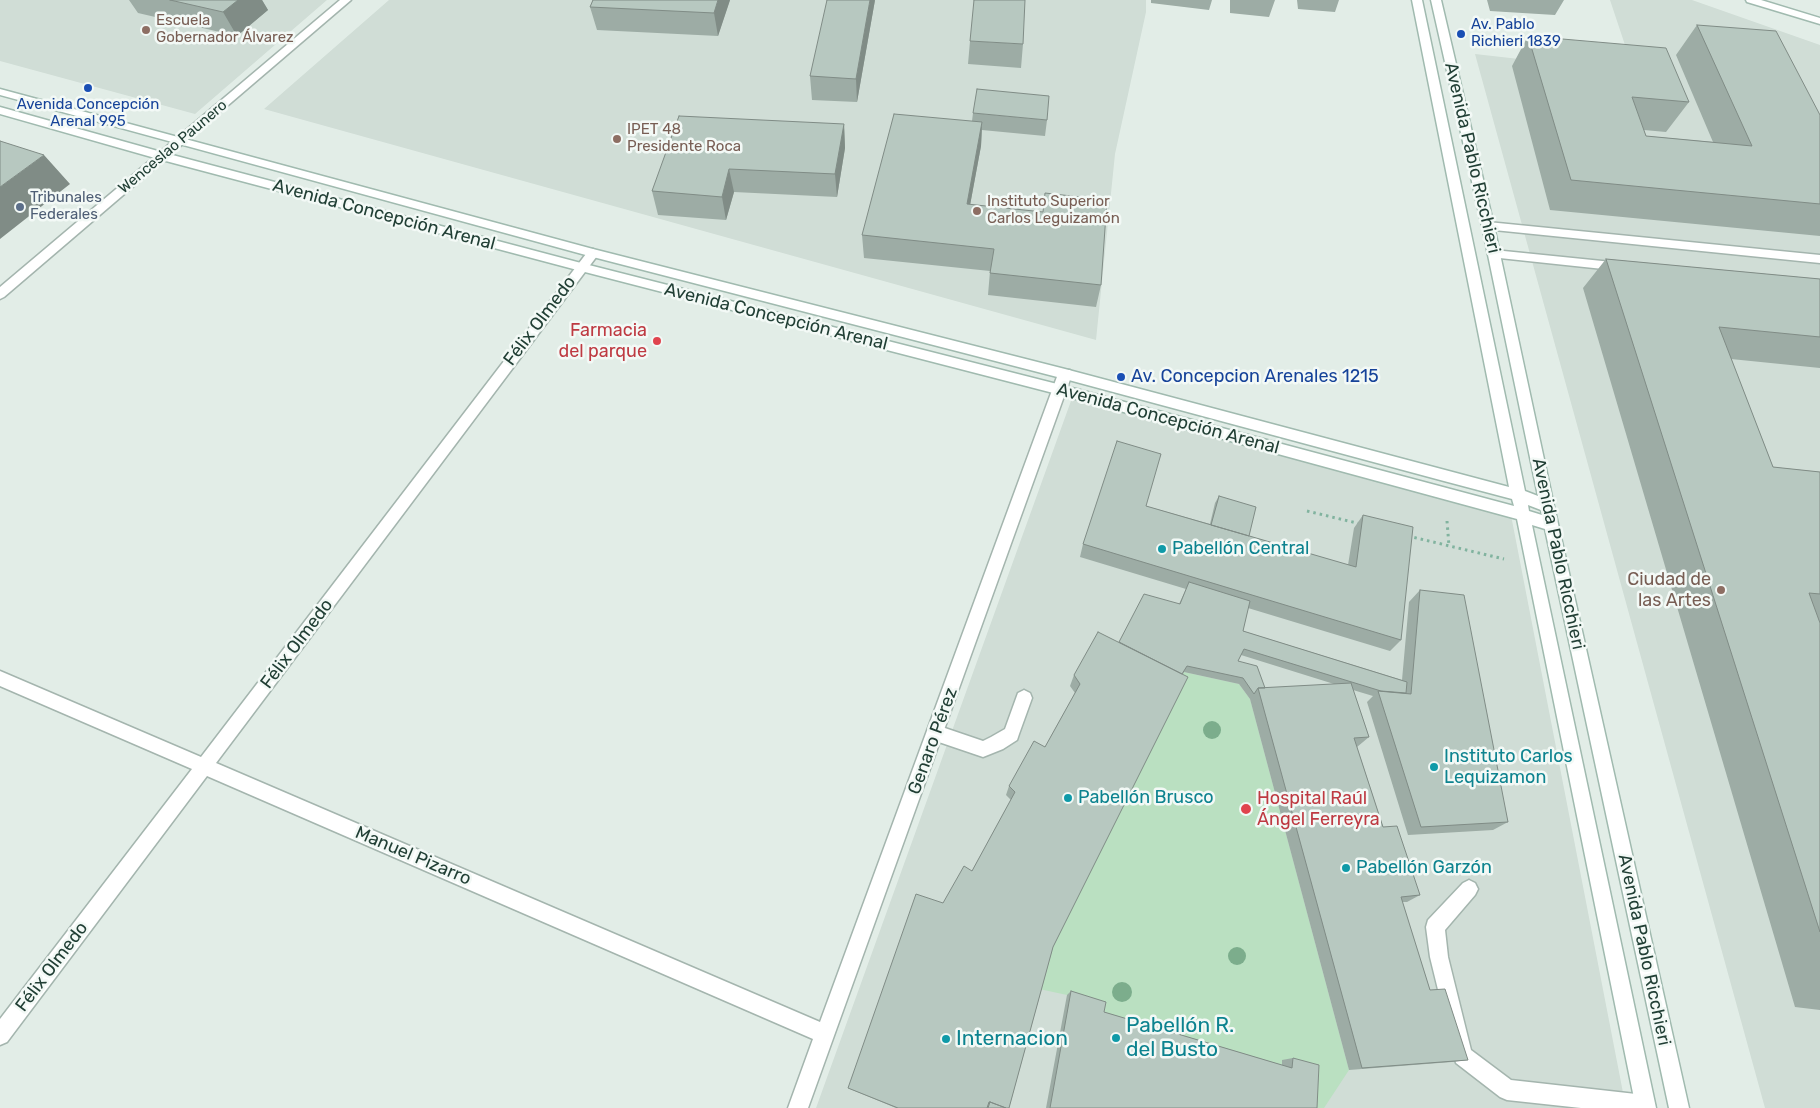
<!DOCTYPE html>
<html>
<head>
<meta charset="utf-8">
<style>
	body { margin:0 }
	canvas { display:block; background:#e2ede7 }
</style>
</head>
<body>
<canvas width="1820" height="1108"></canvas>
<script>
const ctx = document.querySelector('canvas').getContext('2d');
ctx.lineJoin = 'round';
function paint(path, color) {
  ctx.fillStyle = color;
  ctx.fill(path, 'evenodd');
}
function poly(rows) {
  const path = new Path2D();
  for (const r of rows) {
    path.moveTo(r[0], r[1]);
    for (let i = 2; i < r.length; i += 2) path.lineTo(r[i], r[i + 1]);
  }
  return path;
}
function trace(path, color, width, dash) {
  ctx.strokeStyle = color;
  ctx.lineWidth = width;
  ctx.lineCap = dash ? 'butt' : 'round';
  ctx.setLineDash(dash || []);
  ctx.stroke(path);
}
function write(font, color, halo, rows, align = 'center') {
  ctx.font = font + ' Rubik,sans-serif';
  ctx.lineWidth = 5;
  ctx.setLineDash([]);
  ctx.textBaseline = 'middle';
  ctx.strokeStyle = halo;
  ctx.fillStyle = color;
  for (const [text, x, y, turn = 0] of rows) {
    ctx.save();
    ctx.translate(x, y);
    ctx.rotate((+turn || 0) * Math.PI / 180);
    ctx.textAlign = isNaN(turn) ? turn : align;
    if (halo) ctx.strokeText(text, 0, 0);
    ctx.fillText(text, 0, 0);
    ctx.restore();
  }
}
const built = poly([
	[0,0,327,0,195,114,0,61],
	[389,0,1146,0,1146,12,1115,154,1096,340,264,109],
	[1610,0,1692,0,1820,45,1820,1108,1765,1108,1475,54,1634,72],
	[1076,387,1510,510,1626,1108,816,1108]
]);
const green = poly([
	[1184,672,1239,684,1250,699,1349,1070,1324,1108,1305,1108,1283,1060,1281,1070,1099,1015,1067,995,1039,989,1049,952,1175,684]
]);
const path = poly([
	[1307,511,1361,524],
	[1447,521,1449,546],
	[1408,536,1504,559]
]);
const lane = poly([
	[1488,222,1820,255,1820,263,1484,229,1482,226,1488,222],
	[1494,250,1622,263,1628,267,1622,271,1490,257,1488,254,1490,251,1494,250],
	[1024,690,1030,693,1032,698,1019,734,1017,740,1003,749,983,757,930,739,928,733,930,727,936,725,983,741,991,737,1005,729,1018,693,1024,690],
	[1469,880,1475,883,1478,889,1475,895,1445,930,1448,957,1471,1050,1511,1080,1645,1095,1652,1098,1655,1105,1654,1108,1581,1108,1507,1100,1500,1097,1456,1063,1430,957,1426,927,1428,920,1463,883,1469,880]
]);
const street = poly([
	[340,0,351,0,4,297,0,299,0,287,340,0],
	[593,249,599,253,597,256,216,763,820,1022,1058,374,1060,370,1070,370,1072,374,808,1108,788,1108,813,1039,207,776,7,1042,0,1045,0,1019,192,769,0,686,0,671,201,757,589,250,593,249]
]);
const secondary = poly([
	[1412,0,1422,0,1525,491,1538,496,1482,226,1431,0,1441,0,1494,226,1554,506,1689,1108,1669,1108,1545,529,1532,525,1656,1108,1636,1108,1517,519,1061,395,581,271,162,160,0,114,0,107,165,153,581,263,1061,385,1514,506,1512,499,1444,481,1065,379,593,257,0,95,0,89,593,249,1065,369,1509,487,1412,0],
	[1528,505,1541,510,1542,515,1529,511,1528,505],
	[1746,0,1761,0,1820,18,1820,24,1747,2,1746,0]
]);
const trees = [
	[1212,730,9],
	[1237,956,9],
	[1122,992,10]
];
const wall = poly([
	[129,0,262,0,268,10,237,36,138,13],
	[593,0,730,0,718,36,597,30,590,7],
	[875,0,857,102,812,100,810,76],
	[1151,0,1212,0,1209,10,1151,3],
	[1230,0,1275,0,1269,17,1230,13],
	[1297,0,1339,0,1335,12,1298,9],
	[1487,0,1564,0,1555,15,1490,11],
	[1697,25,1820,115,1820,236,1550,210,1512,66,1528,36,1689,102,1666,132,1644,130,1646,136,1713,142,1676,55],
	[970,41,1023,44,1021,68,968,64],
	[973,113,1047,120,1045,136,982,130,981,146,970,205,1101,285,1096,307,988,295,990,271,864,258,862,235,972,121],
	[844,124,845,148,837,197,734,192,726,220,658,215,652,191],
	[1606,259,1820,279,1820,368,1731,359,1773,467,1820,472,1820,621,1819,621,1820,623,1820,1010,1795,1007,1583,288],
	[1219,496,1249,536,1348,565,1354,528,1363,515,1401,640,1390,651,1248,608,1243,631,1402,680,1409,602,1420,590,1508,822,1493,830,1408,835,1367,702,1373,696,1353,690,1369,737,1357,747,1383,827,1420,895,1407,902,1402,902,1430,990,1468,1060,1452,1062,1349,1070,1250,699,1239,684,1184,672,1053,947,1009,1108,896,1108,850,1089,848,1088,943,903,972,871,1011,800,1006,795,1009,786,1045,747,1075,693,1070,686,1074,675,1119,642,1179,604,1186,589,1080,557,1083,544,1146,506,1210,524,1215,503],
	[1241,655,1334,684,1265,688,1238,661],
	[1071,991,1104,1012,1282,1065,1282,1060,1293,1058,1317,1108,1046,1108,1067,995]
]);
const shadedWall = poly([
	[238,0,262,0,268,10,237,36,223,12],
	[718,0,730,0,718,36,714,13],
	[870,0,875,0,857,102,856,79],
	[982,122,981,146,966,227,967,204],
	[844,124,845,148,837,197,835,174],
	[44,155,70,184,0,239,0,187],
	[729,169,734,192,726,220,722,197]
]);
const building = poly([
	[170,0,238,0,223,12,170,0],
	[593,0,718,0,714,13,590,7,593,0],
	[827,0,870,0,856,79,810,76,827,0],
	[974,0,1025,0,1023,44,970,41,974,0],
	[1697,25,1776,31,1820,115,1820,204,1571,180,1528,36,1666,48,1689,102,1632,97,1646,136,1752,146,1697,25],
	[977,89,1049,96,1047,120,973,113,977,89],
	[894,114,982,122,967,204,1043,212,1045,193,1107,200,1101,285,990,273,994,249,862,235,894,114],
	[679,116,844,124,835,174,729,169,722,197,652,191,679,116],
	[0,141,44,155,0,187,0,141],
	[1606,259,1820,279,1820,337,1719,327,1773,467,1820,472,1820,594,1809,593,1820,623,1820,932,1606,259],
	[1117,441,1161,454,1146,506,1356,567,1363,515,1413,527,1401,640,1083,544,1117,441],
	[1219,496,1256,507,1249,536,1211,525,1219,496],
	[1189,582,1250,601,1243,631,1407,682,1406,693,1381,691,1244,649,1238,661,1257,666,1265,688,1258,688,1254,694,1243,678,1187,666,1182,674,1119,642,1144,594,1180,604,1189,582],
	[1420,590,1464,595,1508,822,1421,827,1378,691,1411,694,1420,590],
	[1098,632,1188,677,1053,947,1009,1108,1006,1108,990,1102,989,1102,987,1108,898,1108,848,1088,916,894,943,903,964,866,972,871,1015,792,1009,786,1034,741,1045,747,1080,684,1074,675,1098,632],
	[1351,683,1369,737,1354,738,1383,827,1397,826,1420,895,1401,897,1430,990,1445,989,1468,1060,1362,1068,1258,688,1351,683],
	[1071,991,1106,1002,1104,1012,1292,1068,1293,1058,1319,1065,1317,1108,1050,1108,1071,991],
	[990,1102,1006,1108,988,1108,990,1102]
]);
const markers = [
	[146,30,5,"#8d6e63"],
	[1461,34,5,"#1a4fb4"],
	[88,88,5,"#1a4fb4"],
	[617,139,5,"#8d6e63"],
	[20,207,5,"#5c6f8a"],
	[977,211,5,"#8d6e63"],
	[657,341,5,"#e0444e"],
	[1121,377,5,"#1a4fb4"],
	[1162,549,5,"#0f9aa8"],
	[1721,590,5,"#8d6e63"],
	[1434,767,5,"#0f9aa8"],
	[1068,798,5,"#0f9aa8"],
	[1246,809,6,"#e0444e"],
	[1346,868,5,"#0f9aa8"],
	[1116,1038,5,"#0f9aa8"],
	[946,1039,5,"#0f9aa8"]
];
const farEducationnames = [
	["Escuela",156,21],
	["Gobernador Álvarez",156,38],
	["IPET 48",627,130],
	["Presidente Roca",627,147],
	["Instituto Superior",987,202],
	["Carlos Leguizamón",987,219]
];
const farTransitnames = [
	["Av. Pablo",1471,25],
	["Richieri 1839",1471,42],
	["Avenida Concepción",88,105,"center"],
	["Arenal 995",88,122,"center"]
];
const farStreetnames = [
	["Wenceslao Paunero",173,147,-40]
];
const farServicenames = [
	["Tribunales",30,198],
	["Federales",30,215]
];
const streetNames = [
	["Avenida Pablo Ricchieri",1472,158,77],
	["Avenida Concepción Arenal",384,215,15],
	["Avenida Concepción Arenal",776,317,14],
	["Félix Olmedo",540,321,-53],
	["Avenida Concepción Arenal",1168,419,15],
	["Avenida Pablo Ricchieri",1558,554,78],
	["Félix Olmedo",297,644,-53],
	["Genaro Pérez",933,741,-70],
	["Manuel Pizarro",413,856,23],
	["Avenida Pablo Ricchieri",1644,950,78],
	["Félix Olmedo",52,967,-53]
];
const healthNames = [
	["Farmacia",647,331],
	["del parque",647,352],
	["Hospital Raúl",1257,799,"left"],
	["Ángel Ferreyra",1257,820,"left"]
];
const transitNames = [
	["Av. Concepcion Arenales 1215",1131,377]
];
const cultureNames = [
	["Pabellón Central",1172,549],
	["Instituto Carlos",1444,757],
	["Lequizamon",1444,778],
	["Pabellón Brusco",1078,798],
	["Pabellón Garzón",1356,868]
];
const educationNames = [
	["Ciudad de",1711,580],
	["las Artes",1711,601]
];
const nearCulturenames = [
	["Pabellón R.",1126,1026],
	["del Busto",1126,1050],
	["Internacion",956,1039]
];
paint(built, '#d0ddd6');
paint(green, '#bae0c1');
trace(lane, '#a4b5ae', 3);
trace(street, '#a4b5ae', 3);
trace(secondary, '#a0baaf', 3);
trace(path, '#81b39f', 3, [2.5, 4]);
paint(lane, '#fff');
paint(street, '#fff');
paint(secondary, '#fff');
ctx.fillStyle = '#7cad8c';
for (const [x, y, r] of trees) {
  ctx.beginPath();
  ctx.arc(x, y, r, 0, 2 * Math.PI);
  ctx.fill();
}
paint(wall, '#9daca5');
paint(shadedWall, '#808c86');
paint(building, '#b7c8c0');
trace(building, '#808c86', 1);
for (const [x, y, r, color] of markers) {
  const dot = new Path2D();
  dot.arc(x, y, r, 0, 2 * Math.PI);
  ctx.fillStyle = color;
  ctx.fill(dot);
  trace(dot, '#f3f9f6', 2);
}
write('15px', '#785e54', '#f3f9f6', farEducationnames, 'left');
write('15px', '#164399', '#f3f9f6', farTransitnames, 'left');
write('15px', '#213f35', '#f3f9f6', farStreetnames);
write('15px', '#4e5e75', '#f3f9f6', farServicenames, 'left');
write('18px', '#213f35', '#f3f9f6', streetNames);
write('18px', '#be3a42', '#f3f9f6', healthNames, 'right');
write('18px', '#164399', '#f3f9f6', transitNames, 'left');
write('18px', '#0d838f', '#f3f9f6', cultureNames, 'left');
write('18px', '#785e54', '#f3f9f6', educationNames, 'right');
write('21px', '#0d838f', '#f3f9f6', nearCulturenames, 'left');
</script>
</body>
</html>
